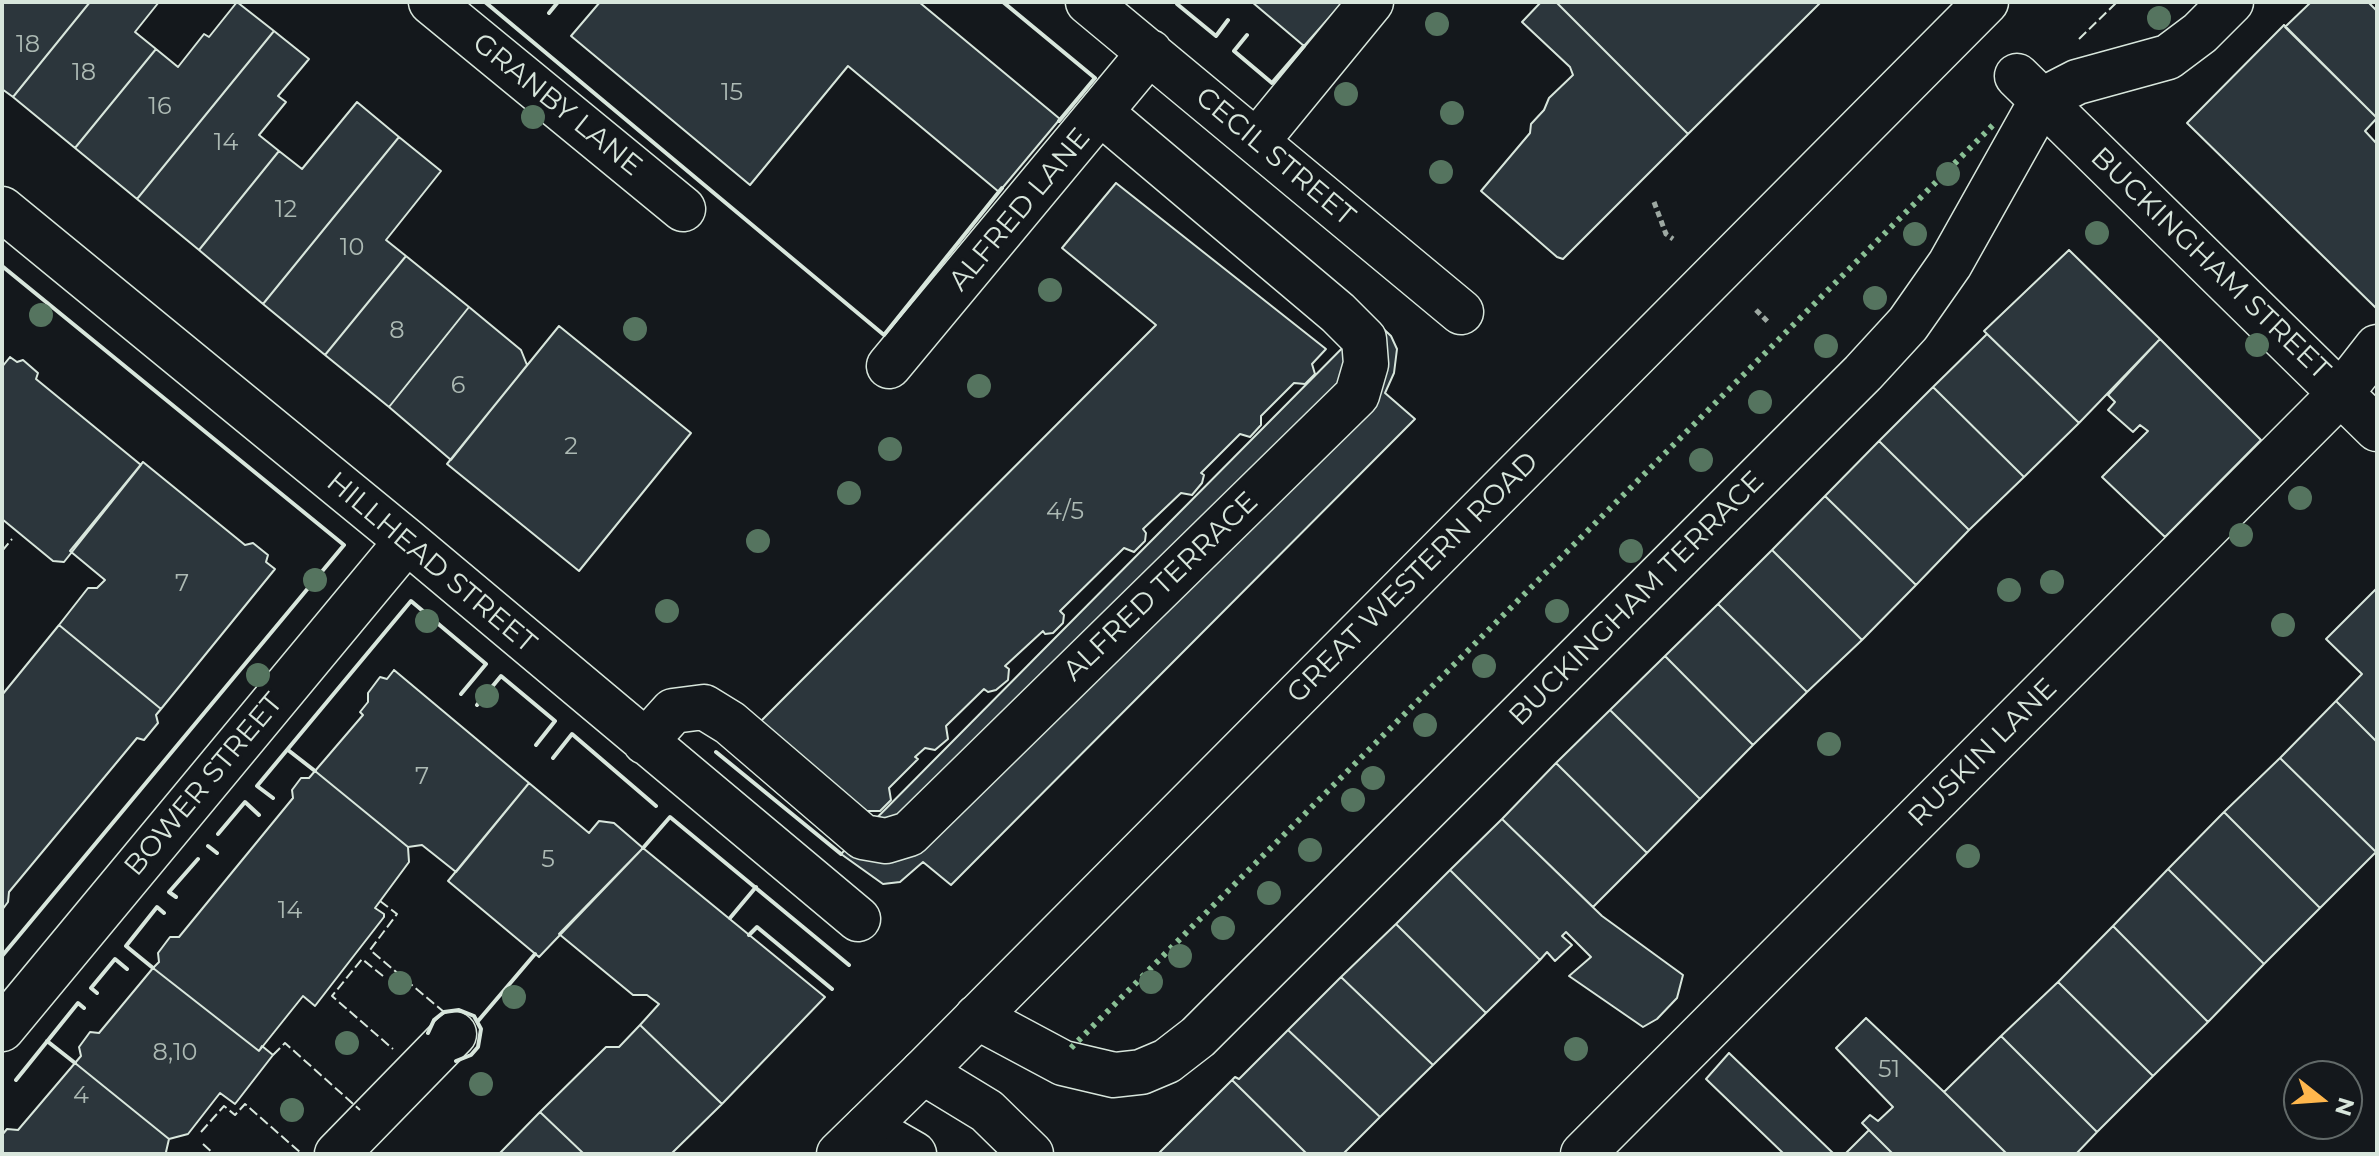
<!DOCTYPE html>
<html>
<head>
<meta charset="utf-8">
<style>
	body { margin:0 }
	#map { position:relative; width:2379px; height:1156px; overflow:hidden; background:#14181c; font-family:Montserrat,sans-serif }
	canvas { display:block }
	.frame { position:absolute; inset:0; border:4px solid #d8e6dc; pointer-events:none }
	.north { position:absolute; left:2283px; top:1060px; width:80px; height:80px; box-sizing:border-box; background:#14181c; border:2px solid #626a69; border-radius:50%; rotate:107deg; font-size:22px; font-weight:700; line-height:32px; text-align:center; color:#d8e6dc }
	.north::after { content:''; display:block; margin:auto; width:28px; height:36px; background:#ffb74d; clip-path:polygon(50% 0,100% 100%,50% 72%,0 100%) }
</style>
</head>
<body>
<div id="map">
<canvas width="2379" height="1156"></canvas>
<div class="frame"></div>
<div class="north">N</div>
</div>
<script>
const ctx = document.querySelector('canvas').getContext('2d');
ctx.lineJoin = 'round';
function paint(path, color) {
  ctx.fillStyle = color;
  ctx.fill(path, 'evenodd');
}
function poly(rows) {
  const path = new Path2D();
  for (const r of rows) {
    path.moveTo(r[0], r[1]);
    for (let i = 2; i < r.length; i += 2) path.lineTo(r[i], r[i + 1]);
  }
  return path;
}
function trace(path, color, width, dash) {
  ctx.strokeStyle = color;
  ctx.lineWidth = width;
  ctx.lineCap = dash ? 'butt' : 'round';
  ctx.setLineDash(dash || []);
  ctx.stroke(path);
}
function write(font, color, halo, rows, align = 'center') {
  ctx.font = font + ' Montserrat,sans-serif';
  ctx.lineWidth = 6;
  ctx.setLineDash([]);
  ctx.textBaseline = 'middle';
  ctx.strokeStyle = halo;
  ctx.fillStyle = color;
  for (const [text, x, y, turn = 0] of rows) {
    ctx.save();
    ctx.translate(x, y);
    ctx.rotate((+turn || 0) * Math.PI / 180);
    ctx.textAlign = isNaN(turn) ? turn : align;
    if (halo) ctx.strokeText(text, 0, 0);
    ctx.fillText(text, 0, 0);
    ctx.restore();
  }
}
const building = poly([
	[2,2,90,2,13,97,2,89,2,2],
	[90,2,159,2,135,32,156,49,75,148,13,97,90,2],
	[237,2,274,31,137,199,75,148,156,49,178,67,204,34,209,37,237,2],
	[600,2,919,2,1060,119,999,192,848,66,750,185,571,36,600,2],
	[1252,2,1343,2,1304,46,1252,2],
	[1541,2,1556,2,1688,134,1563,259,1557,257,1481,191,1530,133,1531,124,1544,110,1549,98,1573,75,1570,67,1522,22,1541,2],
	[1556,2,1821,2,1688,134,1556,2],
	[2311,2,2368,2,2377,11,2377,118,2285,27,2311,2],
	[2284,25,2377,118,2365,131,2377,144,2377,309,2187,123,2284,25],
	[274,31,309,59,278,96,286,102,259,135,279,151,199,250,137,199,274,31],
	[357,102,399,137,263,304,199,250,279,151,302,169,357,102],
	[399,137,441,171,386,240,406,256,325,355,263,304,399,137],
	[1116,183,1326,349,1312,364,1315,374,1305,384,1294,383,1261,416,1261,425,1250,437,1240,434,1201,473,1204,475,1202,483,1192,495,1181,493,1143,529,1146,533,1145,541,1134,552,1124,548,1060,611,1064,615,1063,623,1053,633,1045,634,1043,631,1005,666,1009,669,1008,680,996,690,988,692,984,689,946,726,948,739,935,750,925,748,915,757,918,759,889,788,891,800,880,811,867,811,857,822,751,731,1156,325,1062,248,1116,183],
	[2069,250,2160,339,2079,423,1984,331,2069,250],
	[406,256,469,307,389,407,325,355,406,256],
	[469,307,521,350,527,365,451,460,389,407,469,307],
	[1372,318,1391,336,1397,349,1394,373,1385,393,1415,419,951,885,923,862,900,882,883,884,841,854,1372,318],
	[559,326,691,433,579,571,447,464,559,326],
	[1987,334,2079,423,2024,477,1933,387,1987,334],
	[2160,339,2261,440,2165,537,2102,477,2148,431,2140,425,2133,432,2108,410,2115,402,2108,395,2160,339],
	[10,357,17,362,23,360,38,373,36,379,141,465,64,562,53,561,2,519,2,367,10,357],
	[1933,387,2024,477,1969,530,1879,441,1933,387],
	[1879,441,1969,530,1916,585,1825,496,1879,441],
	[143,462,245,545,253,543,268,555,266,562,275,569,161,709,59,625,88,588,97,588,105,580,70,551,143,462],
	[1825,496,1916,585,1862,640,1772,550,1825,496],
	[1772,550,1862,640,1807,692,1718,604,1772,550],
	[2377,588,2377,742,2336,701,2362,674,2326,639,2377,588],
	[1718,604,1807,692,1753,745,1665,656,1718,604],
	[59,625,161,709,156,715,158,723,144,740,137,738,9,892,8,902,2,910,2,695,59,625],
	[1665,656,1753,745,1700,799,1610,710,1665,656],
	[394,670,529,783,456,872,422,845,408,847,315,771,363,715,360,712,368,702,368,693,380,677,387,679,394,670],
	[2336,701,2377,742,2376,852,2280,758,2336,701],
	[1610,710,1700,799,1647,853,1556,763,1610,710],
	[2280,758,2376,852,2320,908,2224,812,2280,758],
	[1556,763,1647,853,1593,907,1502,819,1556,763],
	[315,771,408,847,409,862,375,908,384,914,384,917,349,962,315,1006,303,996,259,1051,153,968,159,962,158,953,170,937,179,937,293,798,292,790,301,778,309,778,315,771],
	[529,783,589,833,599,821,614,823,643,848,539,957,448,881,529,783],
	[2224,812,2320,908,2264,964,2168,869,2224,812],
	[1502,819,1602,916,1683,975,1677,998,1657,1019,1643,1027,1569,976,1591,957,1566,932,1562,936,1572,945,1555,961,1547,952,1540,960,1450,870,1502,819],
	[643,848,825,997,722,1104,640,1025,659,1004,647,995,633,995,559,934,643,848],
	[2168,869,2264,964,2208,1022,2113,926,2168,869],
	[1450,870,1540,960,1486,1013,1396,924,1450,870],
	[1396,924,1486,1013,1433,1065,1341,977,1396,924],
	[2113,926,2208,1022,2153,1076,2058,982,2113,926],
	[153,968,259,1051,262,1046,273,1055,235,1104,220,1093,188,1134,169,1139,75,1063,81,1056,79,1047,90,1032,99,1033,153,968],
	[1341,977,1433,1065,1380,1117,1288,1030,1341,977],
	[2058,982,2153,1076,2097,1132,2001,1036,2058,982],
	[1866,1018,1944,1092,2007,1154,1893,1154,1862,1123,1870,1115,1878,1121,1893,1107,1836,1048,1866,1018],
	[640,1025,722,1104,671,1154,584,1154,540,1112,606,1047,619,1047,640,1025],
	[1288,1030,1380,1117,1343,1154,1307,1154,1232,1080,1235,1077,1239,1079,1288,1030],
	[2001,1036,2097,1132,2076,1154,2007,1154,1944,1092,2001,1036],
	[1729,1053,1834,1154,1784,1154,1706,1079,1729,1053],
	[75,1063,169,1139,166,1152,168,1154,2,1154,2,1135,7,1129,18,1130,75,1063],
	[1232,1080,1307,1154,1158,1154,1232,1080],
	[540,1112,584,1154,499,1154,540,1112],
	[1869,1130,1893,1154,1845,1154,1869,1130]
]);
const path = poly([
	[1654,202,1666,234,1673,239],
	[1756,310,1770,324]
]);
const minor = poly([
	[431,2,683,209],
	[1088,2,1461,312],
	[2017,76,2377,429],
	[1257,141,1371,2],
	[2,209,407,541,858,919],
	[889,366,1150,52],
	[645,742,673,711,704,707,730,723,863,837,886,841,909,834,1357,395,1366,364,1364,339,1338,313,1101,113],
	[977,1017,1063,1063,1114,1075,1141,1072,1167,1061,1198,1037,1863,373,1908,324,1950,264,2042,100,2077,82,2168,57,2200,33,2231,2],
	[2,1029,407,541],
	[923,1072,987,1111,1031,1154],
	[867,1127,914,1154],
	[337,1154,454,1034],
	[1583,1154,2341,393,2377,347]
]);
const major = poly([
	[839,1154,923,1072,1986,2]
]);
const hedge = poly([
	[1071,1048,1995,123]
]);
const fence = poly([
	[2079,39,2117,2],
	[2,551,12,539],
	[380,901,397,914,370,950,444,1012],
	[383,976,362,959,332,996,393,1049],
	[273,1055,285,1043,360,1110],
	[201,1132,224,1106,235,1115,245,1104,302,1154],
	[203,1144,214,1154]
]);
const wall = poly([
	[485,2,884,335,1002,188],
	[1003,2,1095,78,1059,121],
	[1178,2,1177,4,1216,36,1228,20],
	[549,13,558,2],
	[1247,35,1234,51,1272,83,1304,46],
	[2,266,344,545,2,956],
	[477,705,501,676,555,721,536,745],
	[288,750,315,771],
	[716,752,841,854],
	[553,758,572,734,656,806],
	[273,798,257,786,411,601,486,664,461,694],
	[218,834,245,802,259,815],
	[208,846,217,853],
	[643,848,670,817,849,965],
	[176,897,169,892,198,859],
	[730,918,756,887],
	[749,935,757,927,832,989],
	[153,968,126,946,157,907,164,913],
	[97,993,91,988,115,959,127,969],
	[478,1021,535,954],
	[428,1033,434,1020,444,1012,459,1010,474,1016,481,1029,478,1047,471,1055,456,1061],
	[47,1041,75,1063],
	[16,1080,78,1003,84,1008]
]);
const trees = [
	[2159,18],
	[1437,24],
	[1346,94],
	[1452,113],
	[533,117],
	[1441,172],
	[1948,174],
	[2097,233],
	[1915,234],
	[1050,290],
	[1875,298],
	[41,315],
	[635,329],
	[2257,345],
	[1826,346],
	[979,386],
	[1760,402],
	[890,449],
	[1701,460],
	[849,493],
	[2300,498],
	[2241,535],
	[758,541],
	[1631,551],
	[315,580],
	[2052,582],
	[2009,590],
	[667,611],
	[1557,611],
	[427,621],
	[2283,625],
	[1484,666],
	[258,675],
	[487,696],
	[1425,725],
	[1829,744],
	[1373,778],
	[1353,800],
	[1310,850],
	[1968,856],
	[1269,893],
	[1223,928],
	[1180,956],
	[1151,982],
	[400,983],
	[514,997],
	[347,1043],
	[1576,1049],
	[481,1084],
	[292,1110]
];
const numberNames = [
	["18",28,45],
	["18",84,73],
	["15",732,93],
	["16",160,107],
	["14",226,143],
	["12",286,210],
	["10",352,248],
	["8",397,331],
	["6",458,386],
	["2",571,447],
	["4/5",1065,512],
	["7",182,584],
	["7",422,777],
	["5",548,860],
	["14",290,911],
	["8,10",175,1053],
	["51",1889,1070],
	["4",81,1096]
];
const streetNames = [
	["GRANBY LANE",557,105,39],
	["CECIL STREET",1275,157,40],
	["ALFRED LANE",1020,210,-50],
	["BUCKINGHAM STREET",2210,264,44],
	["HILLHEAD STREET",431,563,40],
	["GREAT WESTERN ROAD",1413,578,-45],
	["ALFRED TERRACE",1161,587,-44],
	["BUCKINGHAM TERRACE",1637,599,-45],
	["RUSKIN LANE",1983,753,-45],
	["BOWER STREET",204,785,-50]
];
paint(building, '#2c363c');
trace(building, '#d8e6dc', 2);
trace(minor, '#d8e6dc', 47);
trace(major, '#d8e6dc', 47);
trace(path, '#9da8a2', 5, [6, 4]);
trace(minor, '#14181c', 44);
trace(major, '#14181c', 44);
trace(hedge, '#8ac095', 6, [4, 6]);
trace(fence, '#d8e6dc', 2, [10, 4]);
trace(wall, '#d8e6dc', 4);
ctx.fillStyle = '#55745f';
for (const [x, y] of trees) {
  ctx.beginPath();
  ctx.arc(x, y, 12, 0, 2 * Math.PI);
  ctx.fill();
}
write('24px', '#adbab4', null, numberNames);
write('28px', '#d8e6dc', '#14181c', streetNames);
</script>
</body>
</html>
